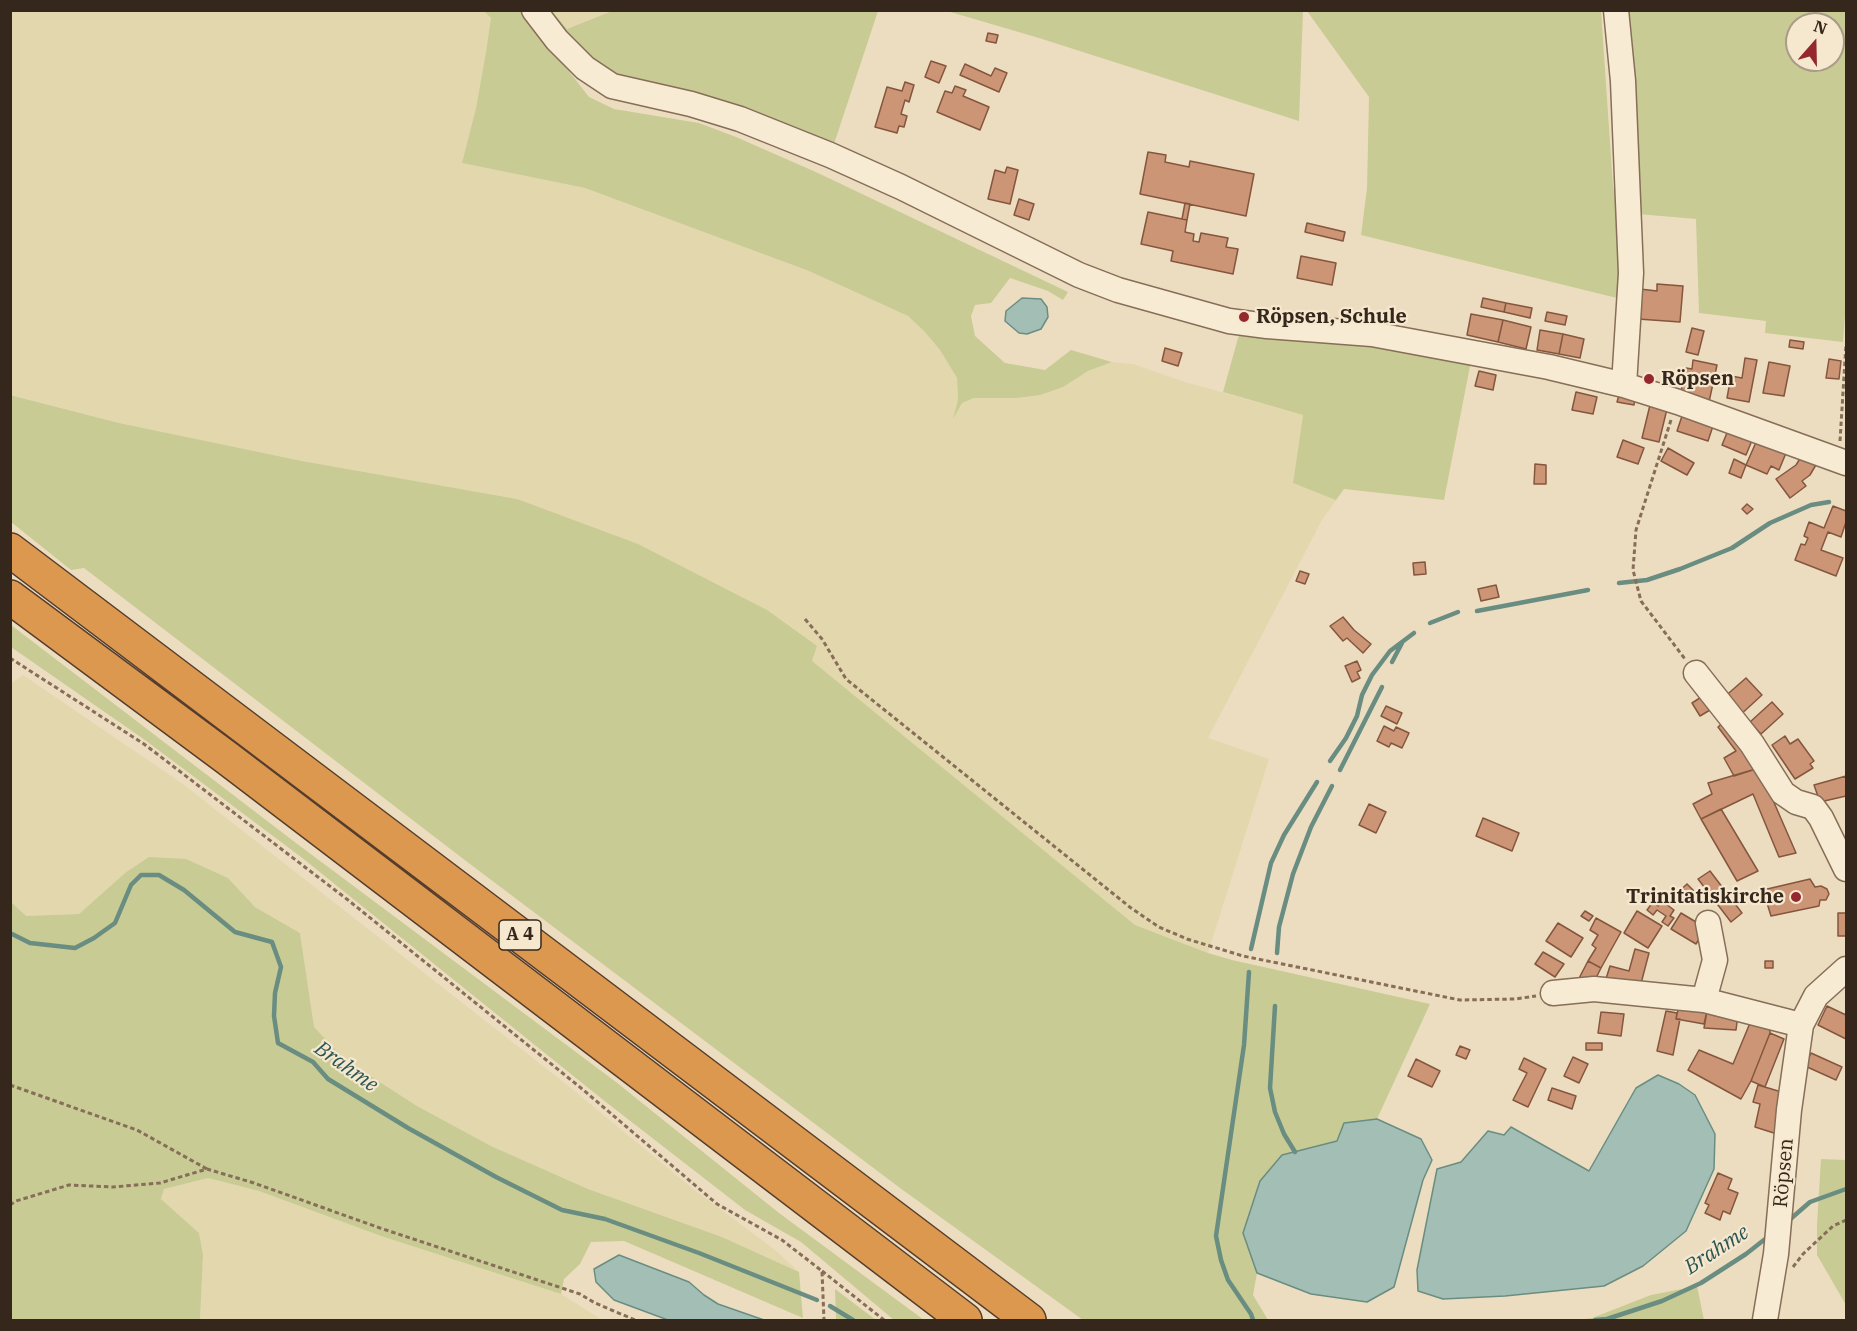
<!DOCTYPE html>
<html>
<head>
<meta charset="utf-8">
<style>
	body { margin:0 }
	#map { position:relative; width:1857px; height:1331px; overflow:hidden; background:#edddc0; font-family:"IBM Plex Serif",serif }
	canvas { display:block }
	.frame { position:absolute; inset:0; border:12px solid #36271c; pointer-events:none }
	.north { position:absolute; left:1785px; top:12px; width:60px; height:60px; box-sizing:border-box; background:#f5e8cf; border:2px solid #a99b87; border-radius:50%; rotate:20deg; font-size:16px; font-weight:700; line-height:24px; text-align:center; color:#36271c }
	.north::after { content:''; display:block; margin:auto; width:21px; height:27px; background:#95282f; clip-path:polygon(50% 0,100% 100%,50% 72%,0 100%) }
</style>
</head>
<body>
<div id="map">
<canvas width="1857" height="1331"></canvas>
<div class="frame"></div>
<div class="north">N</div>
</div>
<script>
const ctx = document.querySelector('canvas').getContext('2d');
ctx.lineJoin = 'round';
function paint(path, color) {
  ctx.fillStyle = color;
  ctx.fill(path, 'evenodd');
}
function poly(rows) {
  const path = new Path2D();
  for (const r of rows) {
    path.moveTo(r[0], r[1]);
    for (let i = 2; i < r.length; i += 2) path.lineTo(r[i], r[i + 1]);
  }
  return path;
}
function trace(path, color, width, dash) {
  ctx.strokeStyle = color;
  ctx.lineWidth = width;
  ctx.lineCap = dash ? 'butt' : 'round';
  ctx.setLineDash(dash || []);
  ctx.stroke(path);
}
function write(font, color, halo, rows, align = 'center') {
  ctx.font = font + ' "IBM Plex Serif",serif';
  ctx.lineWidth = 4.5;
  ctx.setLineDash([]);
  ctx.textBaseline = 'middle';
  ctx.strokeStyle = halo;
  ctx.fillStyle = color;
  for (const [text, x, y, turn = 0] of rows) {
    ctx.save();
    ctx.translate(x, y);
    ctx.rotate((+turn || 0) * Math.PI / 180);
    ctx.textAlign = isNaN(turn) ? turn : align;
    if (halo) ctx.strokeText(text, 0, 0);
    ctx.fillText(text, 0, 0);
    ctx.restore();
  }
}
const farmland = poly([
	[11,11,484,11,491,18,486,52,476,108,462,163,585,188,809,271,908,316,924,331,940,350,957,378,958,400,954,416,962,403,974,398,1017,398,1063,387,1088,371,1112,362,1133,364,1185,382,1303,415,1293,483,1337,499,1322,520,1208,738,1269,759,1208,953,1135,925,811,661,817,646,517,499,302,461,119,423,11,395],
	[552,11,612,11,567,29],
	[23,675,183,784,566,1084,692,1188,774,1249,799,1272,722,1237,588,1189,491,1146,417,1106,344,1059,314,1028,300,933,255,907,228,878,125,873,79,914,25,916,11,902,10,684],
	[208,1178,259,1191,381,1236,561,1294,602,1320,200,1320,203,1255,199,1233,161,1199,164,1189]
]);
const green = poly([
	[484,11,522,11,589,97,614,109,699,123,736,137,818,173,1068,292,1063,300,1048,291,1010,278,991,303,975,305,971,316,975,336,1005,363,1045,370,1071,350,1112,362,1088,371,1063,387,1040,395,1017,398,974,398,962,403,953,419,958,400,957,378,940,350,924,331,908,316,809,271,585,188,462,163,476,108,486,52,491,18],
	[545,11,552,11,567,29,612,11,878,11,832,150,648,91,591,66],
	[947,11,1303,11,1299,121,1039,38],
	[1307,11,1601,11,1613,186,1620,216,1617,298,1361,235,1367,188,1369,97],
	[1626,11,1846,11,1846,302,1843,342,1765,333,1766,321,1699,313,1696,219,1638,214],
	[1797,24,1833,24,1833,60,1797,60],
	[1240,331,1417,351,1471,361,1444,500,1344,489,1336,500,1293,483,1303,415,1223,392],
	[10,395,119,423,302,461,517,499,638,544,767,610,817,646,812,661,1135,925,1208,953,1232,960,1430,1004,1377,1119,1344,1123,1337,1141,1243,1233,1257,1273,1253,1295,1268,1320,1083,1320,900,1188,466,861,84,568,71,570,11,522],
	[11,625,296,843,616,1082,779,1213,924,1320,894,1320,801,1242,745,1210,602,1099,301,857,145,740,11,647],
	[149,857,186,859,228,878,255,907,300,933,314,1027,344,1059,417,1106,491,1146,588,1189,722,1237,799,1272,803,1318,624,1241,591,1242,580,1264,564,1279,561,1294,381,1236,259,1191,208,1178,164,1189,161,1199,199,1233,203,1255,200,1320,11,1320,11,902,26,916,79,914,125,873],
	[1821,1159,1846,1160,1846,1305,1817,1255,1817,1225],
	[1697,1286,1704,1320,1576,1320,1592,1318,1651,1295],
	[835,1289,876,1320,836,1320]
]);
const water = poly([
	[1022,298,1041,299,1047,307,1048,317,1041,329,1027,334,1019,333,1005,321,1006,311,1022,298],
	[1658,1075,1679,1084,1695,1095,1715,1134,1714,1169,1686,1231,1643,1266,1604,1286,1505,1296,1443,1299,1418,1291,1417,1270,1437,1169,1461,1162,1488,1131,1504,1135,1511,1127,1589,1171,1636,1088,1658,1075],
	[1377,1119,1421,1139,1432,1160,1423,1180,1394,1287,1367,1302,1311,1294,1257,1273,1243,1233,1260,1181,1282,1155,1337,1141,1344,1123,1377,1119],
	[619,1255,689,1282,704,1295,718,1304,764,1320,668,1320,614,1300,596,1282,594,1269,619,1255]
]);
const stream = poly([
	[1619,583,1647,580,1680,569,1732,548,1770,523,1811,505,1829,502],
	[1477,611,1588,590],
	[1430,623,1458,612],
	[1392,662,1402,643],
	[1330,761,1346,738,1357,716,1362,695,1372,675,1390,651,1414,633],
	[1340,770,1382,687],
	[10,933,30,943,75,948,94,938,115,923,131,885,141,875,159,875,184,890,235,932,272,942,281,967,275,993,274,1016,278,1043,313,1062,328,1079,408,1128,496,1177,562,1210,605,1219,699,1253,817,1300],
	[1251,949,1271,863,1284,835,1317,782],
	[1277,953,1279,927,1293,874,1311,827,1332,786],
	[1249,972,1244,1045,1216,1236,1221,1260,1228,1280,1251,1314,1253,1320],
	[1275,1006,1270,1088,1275,1112,1284,1134,1295,1152],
	[1787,1222,1810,1202,1846,1189],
	[830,1306,853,1320],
	[1595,1320,1607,1319,1662,1301,1701,1283,1746,1254,1769,1236]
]);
const building = poly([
	[988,33,998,35,996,43,986,41,988,33],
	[931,61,946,66,939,83,925,77,931,61],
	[965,64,991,76,995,68,1007,73,999,92,960,75,965,64],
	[905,82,914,85,909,102,905,100,901,114,907,116,904,127,899,126,897,133,875,127,887,87,902,91,905,82],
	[955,86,966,90,963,96,989,107,980,130,937,112,945,91,952,93,955,86],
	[1148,152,1166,155,1165,162,1189,167,1190,161,1254,174,1246,216,1140,194,1148,152],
	[1007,167,1018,170,1010,204,988,199,995,170,1005,173,1007,167],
	[1019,199,1034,204,1029,220,1014,215,1019,199],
	[1185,203,1190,204,1187,220,1182,219,1185,203],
	[1148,212,1187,220,1185,232,1194,234,1193,241,1199,242,1201,233,1228,238,1226,247,1238,249,1233,274,1171,261,1173,251,1141,244,1148,212],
	[1307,223,1345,232,1343,241,1305,232,1307,223],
	[1301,256,1336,263,1332,285,1297,278,1301,256],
	[1657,284,1683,286,1680,322,1638,319,1640,289,1657,291,1657,284],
	[1483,298,1506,303,1504,312,1481,307,1483,298],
	[1506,303,1532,308,1530,318,1504,312,1506,303],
	[1547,312,1567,316,1565,325,1545,321,1547,312],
	[1471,314,1503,320,1498,342,1467,335,1471,314],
	[1503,320,1531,327,1526,349,1498,342,1503,320],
	[1692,328,1704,331,1698,355,1686,352,1692,328],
	[1540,330,1563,334,1559,354,1537,350,1540,330],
	[1563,334,1584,339,1580,358,1559,354,1563,334],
	[1790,340,1804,342,1803,349,1789,347,1790,340],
	[1165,348,1182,353,1178,366,1162,361,1165,348],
	[1745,358,1757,360,1749,402,1727,398,1731,376,1742,378,1745,358],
	[1829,359,1841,361,1839,379,1826,378,1829,359],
	[1693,360,1717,365,1709,402,1680,396,1686,368,1692,369,1693,360],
	[1769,362,1790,366,1784,396,1763,393,1769,362],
	[1479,371,1496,375,1493,390,1475,386,1479,371],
	[1576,392,1597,397,1593,414,1572,410,1576,392],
	[1619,395,1635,399,1634,405,1617,402,1619,395],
	[1650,405,1667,409,1659,442,1642,438,1650,405],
	[1683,413,1714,423,1708,441,1677,431,1683,413],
	[1729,428,1753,438,1746,455,1722,445,1729,428],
	[1623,440,1644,448,1638,464,1617,457,1623,440],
	[1757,440,1786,453,1779,470,1771,466,1767,474,1746,465,1757,440],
	[1668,448,1694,463,1687,475,1661,461,1668,448],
	[1801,457,1817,463,1810,475,1802,481,1806,486,1790,498,1776,479,1796,465,1801,457],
	[1734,459,1746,465,1741,478,1729,473,1734,459],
	[1535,464,1546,465,1546,484,1534,484,1535,464],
	[1747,504,1753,509,1747,514,1742,509,1747,504],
	[1833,506,1846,511,1846,522,1841,537,1828,532,1821,550,1843,558,1836,576,1795,560,1801,544,1805,545,1808,538,1804,536,1809,522,1824,528,1833,506],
	[1425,562,1426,574,1414,575,1413,563,1425,562],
	[1300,571,1309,574,1305,584,1296,581,1300,571],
	[1496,585,1499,597,1481,601,1478,589,1496,585],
	[1343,617,1354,630,1371,644,1363,653,1347,638,1343,641,1330,626,1343,617],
	[1357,661,1361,670,1357,672,1360,678,1352,682,1345,666,1357,661],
	[1746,678,1762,695,1738,717,1722,699,1746,678],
	[1706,694,1715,707,1700,716,1692,703,1706,694],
	[1772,702,1783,714,1761,734,1750,722,1772,702],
	[1386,706,1402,713,1397,724,1381,716,1386,706],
	[1725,721,1759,768,1734,776,1724,758,1736,751,1718,727,1725,721],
	[1384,726,1394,731,1396,727,1409,733,1402,748,1391,743,1389,747,1377,741,1384,726],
	[1785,736,1790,744,1798,739,1814,761,1810,764,1813,768,1795,779,1772,745,1785,736],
	[1759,768,1796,853,1779,857,1753,794,1701,819,1693,804,1712,794,1708,783,1759,768],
	[1846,776,1846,796,1820,802,1814,785,1846,776],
	[1369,804,1386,812,1376,833,1359,825,1369,804],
	[1721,809,1758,871,1737,881,1701,819,1721,809],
	[1483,818,1519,833,1512,851,1476,836,1483,818],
	[1710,871,1742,913,1731,922,1698,879,1710,871],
	[1810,879,1815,887,1821,886,1827,889,1829,894,1826,900,1820,900,1819,906,1771,916,1763,890,1810,879],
	[1687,884,1697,894,1687,903,1677,893,1687,884],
	[1662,901,1674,910,1670,916,1674,918,1668,926,1662,922,1666,916,1657,910,1653,915,1647,910,1653,902,1658,906,1662,901],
	[1585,911,1593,916,1589,921,1581,916,1585,911],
	[1637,911,1662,926,1648,948,1624,933,1637,911],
	[1681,913,1706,928,1696,944,1671,929,1681,913],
	[1838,913,1846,913,1846,936,1838,936,1838,913],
	[1596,918,1621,932,1601,968,1588,961,1596,948,1592,945,1598,935,1590,930,1596,918],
	[1558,923,1583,938,1571,957,1546,941,1558,923],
	[1635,949,1649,953,1639,991,1605,982,1610,966,1629,971,1635,949],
	[1543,952,1564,964,1555,977,1535,964,1543,952],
	[1588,961,1601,968,1594,982,1576,984,1588,961],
	[1765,961,1773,961,1773,968,1765,968,1765,961],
	[1679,1005,1707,1011,1704,1024,1676,1019,1679,1005],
	[1827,1006,1846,1015,1846,1039,1818,1025,1827,1006],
	[1666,1011,1677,1013,1676,1019,1680,1019,1673,1055,1657,1051,1666,1011],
	[1707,1011,1738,1014,1736,1030,1704,1028,1707,1011],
	[1601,1012,1624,1014,1621,1036,1598,1033,1601,1012],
	[1750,1023,1770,1030,1770,1033,1751,1081,1741,1099,1688,1070,1699,1050,1733,1064,1750,1023],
	[1770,1033,1784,1039,1765,1087,1751,1081,1770,1033],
	[1586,1043,1602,1043,1602,1050,1586,1050,1586,1043],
	[1460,1046,1470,1050,1466,1059,1456,1055,1460,1046],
	[1811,1053,1842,1067,1836,1080,1805,1066,1811,1053],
	[1573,1057,1588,1064,1579,1083,1564,1076,1573,1057],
	[1524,1058,1546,1069,1528,1107,1513,1100,1527,1073,1519,1069,1524,1058],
	[1416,1059,1440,1071,1432,1087,1408,1076,1416,1059],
	[1758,1085,1785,1093,1777,1134,1755,1127,1760,1104,1753,1102,1758,1085],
	[1552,1088,1576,1096,1572,1109,1548,1100,1552,1088],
	[1718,1173,1732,1179,1728,1189,1738,1193,1730,1214,1723,1211,1720,1220,1705,1213,1709,1205,1705,1203,1718,1173]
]);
const path = poly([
	[1671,420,1636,530,1633,570,1641,601,1685,659],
	[1840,441,1846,344],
	[805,619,822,639,846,679,1131,908,1159,927,1187,939,1243,956,1460,1000,1515,999,1536,996],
	[10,658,144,744,348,900,581,1088,717,1204,782,1240,822,1271,824,1320],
	[10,1085,137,1130,207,1169],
	[10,1205,16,1201,69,1185,113,1187,160,1183,207,1169,254,1183,380,1228,580,1294,595,1303,635,1320],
	[1793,1267,1803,1254,1833,1226,1846,1220],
	[822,1271,884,1320]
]);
const minor = poly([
	[534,10,557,40,585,68,612,86,691,104,740,119,830,155,901,187,1079,275,1118,290,1229,321,1267,326,1372,334,1549,367,1624,385,1678,402,1846,463],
	[1616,10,1623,81,1631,273,1624,385],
	[1696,673,1752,744,1783,793,1796,802,1813,807,1821,818,1846,869],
	[1553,993,1594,989,1704,1000,1801,1025],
	[1704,1000,1715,960,1708,923],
	[1765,1320,1776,1254,1789,1110,1801,1025,1816,996,1846,969]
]);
const highway = poly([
	[10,550,1029,1320],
	[10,597,227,758,965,1320]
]);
const markers = [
	[1244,317,6,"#95282f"],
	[1649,379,6,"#95282f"],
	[1796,897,6,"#95282f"]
];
const shields = [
	[520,935,42]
];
const shieldNames = [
	["A 4",520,935]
];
const poiNames = [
	["Röpsen, Schule",1256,317],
	["Röpsen",1661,379],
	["Trinitatiskirche",1784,897,"right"]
];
const streetNames = [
	["Röpsen",1784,1173,-85]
];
const waterNames = [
	["Brahme",346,1067,35],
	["Brahme",1717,1250,-33]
];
paint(farmland, '#e3d7ad');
paint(green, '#c8cb94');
paint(water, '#a3bfb5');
trace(water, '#6a8d82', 1.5);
trace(stream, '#6a8d82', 4.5);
paint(building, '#cb9576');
trace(building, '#85563e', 1.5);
trace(minor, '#866e58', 27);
trace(highway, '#543d2c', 36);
trace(path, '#866e58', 3, [4.5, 3]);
trace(minor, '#f8ebd3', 24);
trace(highway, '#dd9850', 33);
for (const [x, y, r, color] of markers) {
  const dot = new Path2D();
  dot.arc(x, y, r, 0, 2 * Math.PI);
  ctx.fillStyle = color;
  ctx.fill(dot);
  trace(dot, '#f5e8cf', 2);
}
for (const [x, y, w] of shields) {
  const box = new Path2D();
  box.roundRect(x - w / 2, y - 15, w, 30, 4.5);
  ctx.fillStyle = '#f5e8cf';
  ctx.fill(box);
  trace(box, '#36271c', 1.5);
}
write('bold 18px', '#36271c', null, shieldNames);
write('bold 20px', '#36271c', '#f5e8cf', poiNames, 'left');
write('20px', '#36271c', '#f5e8cf', streetNames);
write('italic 21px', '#2c5551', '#f5e8cf', waterNames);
</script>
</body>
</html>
